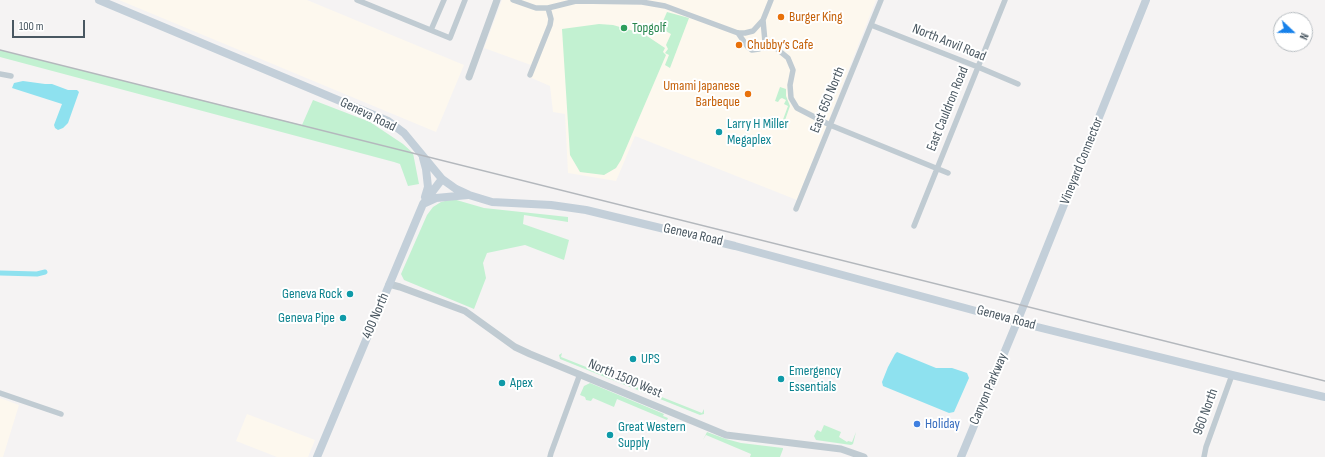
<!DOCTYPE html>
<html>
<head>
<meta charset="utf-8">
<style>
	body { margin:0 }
	#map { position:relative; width:1325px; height:457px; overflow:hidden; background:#f5f3f3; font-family:"Sofia Sans Condensed",sans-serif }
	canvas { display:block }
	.north { position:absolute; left:1273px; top:12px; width:40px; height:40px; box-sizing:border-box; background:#fff; border:1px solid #b6bcc0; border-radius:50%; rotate:112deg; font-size:11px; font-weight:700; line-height:16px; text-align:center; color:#495761 }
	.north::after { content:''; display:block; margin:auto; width:14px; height:18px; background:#1781ea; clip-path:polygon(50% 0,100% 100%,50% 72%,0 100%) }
	.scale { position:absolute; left:12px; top:20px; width:73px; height:18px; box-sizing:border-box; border:2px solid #495761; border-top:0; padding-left:5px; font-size:12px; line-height:14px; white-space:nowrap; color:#495761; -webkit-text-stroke:3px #fff; paint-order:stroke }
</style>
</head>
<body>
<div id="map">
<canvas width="1325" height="457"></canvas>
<div class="north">N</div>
<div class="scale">100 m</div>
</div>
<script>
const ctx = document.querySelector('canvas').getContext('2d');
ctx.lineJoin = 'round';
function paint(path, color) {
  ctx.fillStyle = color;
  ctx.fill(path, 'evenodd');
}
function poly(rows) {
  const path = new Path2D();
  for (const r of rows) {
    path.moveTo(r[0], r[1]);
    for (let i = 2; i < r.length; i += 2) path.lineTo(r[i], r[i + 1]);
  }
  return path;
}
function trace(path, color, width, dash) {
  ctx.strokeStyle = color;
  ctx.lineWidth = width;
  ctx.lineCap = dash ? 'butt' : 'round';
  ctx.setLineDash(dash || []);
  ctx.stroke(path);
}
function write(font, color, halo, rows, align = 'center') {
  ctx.font = font + ' "Sofia Sans Condensed",sans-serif';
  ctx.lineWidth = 4;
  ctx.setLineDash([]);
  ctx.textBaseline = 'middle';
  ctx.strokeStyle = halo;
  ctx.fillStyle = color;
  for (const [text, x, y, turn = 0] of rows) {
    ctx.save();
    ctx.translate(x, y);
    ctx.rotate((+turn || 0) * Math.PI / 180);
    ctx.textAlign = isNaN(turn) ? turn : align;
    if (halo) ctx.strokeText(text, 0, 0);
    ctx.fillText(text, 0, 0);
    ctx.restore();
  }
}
const commercial = poly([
	[119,0,307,0,464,65,436,132],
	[502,0,876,0,797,200,635,136,616,181,568,173,565,114,553,112,550,86,527,76,531,65,484,48],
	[0,398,19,405,3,457,0,457],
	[247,414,315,440,308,457,277,457,236,441]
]);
const green = poly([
	[667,12,689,18,670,68,665,65,669,55,665,53,668,49,666,45,671,34,660,28],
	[599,24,613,25,644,34,665,48,663,52,666,55,621,160,616,168,604,175,580,172,570,155,562,29],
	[0,50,302,125,313,100,370,122,403,144,413,153,419,184,408,186,400,164,394,162,0,57],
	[780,87,786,89,786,96,790,106,784,123,782,125,778,126,777,125,781,125,788,106,784,104,786,100,782,98,780,99,778,102,775,101],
	[453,199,484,208,568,217,568,222,524,215,523,224,569,240,564,260,525,245,487,253,483,263,486,278,474,309,404,280,401,274,427,215,433,207,441,202],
	[562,353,561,357,702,413,704,409,704,414,700,415,560,359,559,355],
	[590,383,664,414,663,416,668,418,667,420,617,399,614,407,593,398,591,401,586,400,585,397,580,395,584,386],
	[824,425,841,432,839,437,847,442,848,441,852,442,856,432,853,444,851,445,816,440,814,436,817,430,821,432],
	[707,432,726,439,741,443,783,448,783,449,780,457,750,457,751,454,706,435,703,440]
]);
const water = poly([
	[23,81,45,84,52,84,68,90,77,90,79,92,68,123,63,128,58,130,55,128,54,125,62,104,12,88,14,83],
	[897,352,936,368,952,368,967,373,969,378,954,412,949,413,883,386,882,382,888,367,895,354]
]);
const canal = poly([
	[0,273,37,274,45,272]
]);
const minor = poly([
	[357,0,450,38,465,0],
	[513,0,536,8,548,8,576,1,642,2,665,6,738,33,745,33,753,31,763,20,771,0],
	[871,25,978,67,1018,84],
	[431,30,444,0],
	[738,33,747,46,752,50,759,49,762,48,774,47],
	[765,39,788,58,793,70,790,85,791,98,797,108,830,125,948,173],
	[762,48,765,42,763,20],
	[0,74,11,76],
	[530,75,550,25,551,19,548,8],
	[796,209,881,0],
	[914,226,1005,0],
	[0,393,61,414],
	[550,457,551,453,580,374],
	[1204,457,1206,447,1232,375]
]);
const tertiary = poly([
	[469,77,497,0],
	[389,284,400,287,465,311,515,347,530,354,726,435,841,449,864,457]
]);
const secondary = poly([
	[99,0,388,121,404,133,442,179,456,189,469,195,492,202,551,205,586,210,735,246,1017,322,1232,375,1325,397],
	[423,158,426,169,428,187,425,197],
	[425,203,436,198,468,195],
	[317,457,423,204,442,179],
	[961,457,1017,322,1146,0]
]);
const rail = poly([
	[0,50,1325,381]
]);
const markers = [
	[781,17,4,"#e8710a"],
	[624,28,4,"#2e9e5b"],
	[739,45,4,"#e8710a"],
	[748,94,4,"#e8710a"],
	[719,132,4,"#0f9aa8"],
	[350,294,4,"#0f9aa8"],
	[343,318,4,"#0f9aa8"],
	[633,359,4,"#0f9aa8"],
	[781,379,4,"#0f9aa8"],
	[502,383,4,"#0f9aa8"],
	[917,424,4,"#3f7fe0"],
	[610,435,4,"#0f9aa8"]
];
const foodNames = [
	["Burger King",789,17],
	["Chubby’s Cafe",747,45],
	["Umami Japanese",740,86,"right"],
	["Barbeque",740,102,"right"]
];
const leisureNames = [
	["Topgolf",632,28]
];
const streetNames = [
	["North Anvil Road",949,43,22],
	["East 650 North",828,100,-68],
	["East Cauldron Road",948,109,-68],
	["Geneva Road",368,115,26],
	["Vineyard Connector",1082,161,-68],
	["Geneva Road",693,235,13],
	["400 North",376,316,-67],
	["Geneva Road",1006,318,15],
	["North 1500 West",625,379,23],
	["Canyon Parkway",989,389,-67],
	["960 North",1206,412,-70]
];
const cultureNames = [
	["Larry H Miller",727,124],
	["Megaplex",727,140],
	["Geneva Rock",342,294,"right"],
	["Geneva Pipe",335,318,"right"],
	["UPS",641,359],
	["Emergency",789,371],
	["Essentials",789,387],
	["Apex",510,383],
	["Great Western",618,427],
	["Supply",618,443]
];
const shopNames = [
	["Holiday",925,424]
];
paint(commercial, '#fdf8ee');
paint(green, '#c2f1d1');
paint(water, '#8ee1ef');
trace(canal, '#8ee1ef', 5);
trace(minor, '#c0cbd2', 5.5);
trace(tertiary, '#c0cbd2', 7);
trace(secondary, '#c3cfd9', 8);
trace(rail, '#b4b8bd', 1.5);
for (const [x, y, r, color] of markers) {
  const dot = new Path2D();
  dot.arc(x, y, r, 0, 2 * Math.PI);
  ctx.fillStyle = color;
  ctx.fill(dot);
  trace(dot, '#fff', 1.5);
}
write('14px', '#c56008', '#fff', foodNames, 'left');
write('14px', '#27864d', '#fff', leisureNames, 'left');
write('14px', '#495761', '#fff', streetNames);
write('14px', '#0d838f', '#fff', cultureNames, 'left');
write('14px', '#366cbe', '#fff', shopNames, 'left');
</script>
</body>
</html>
